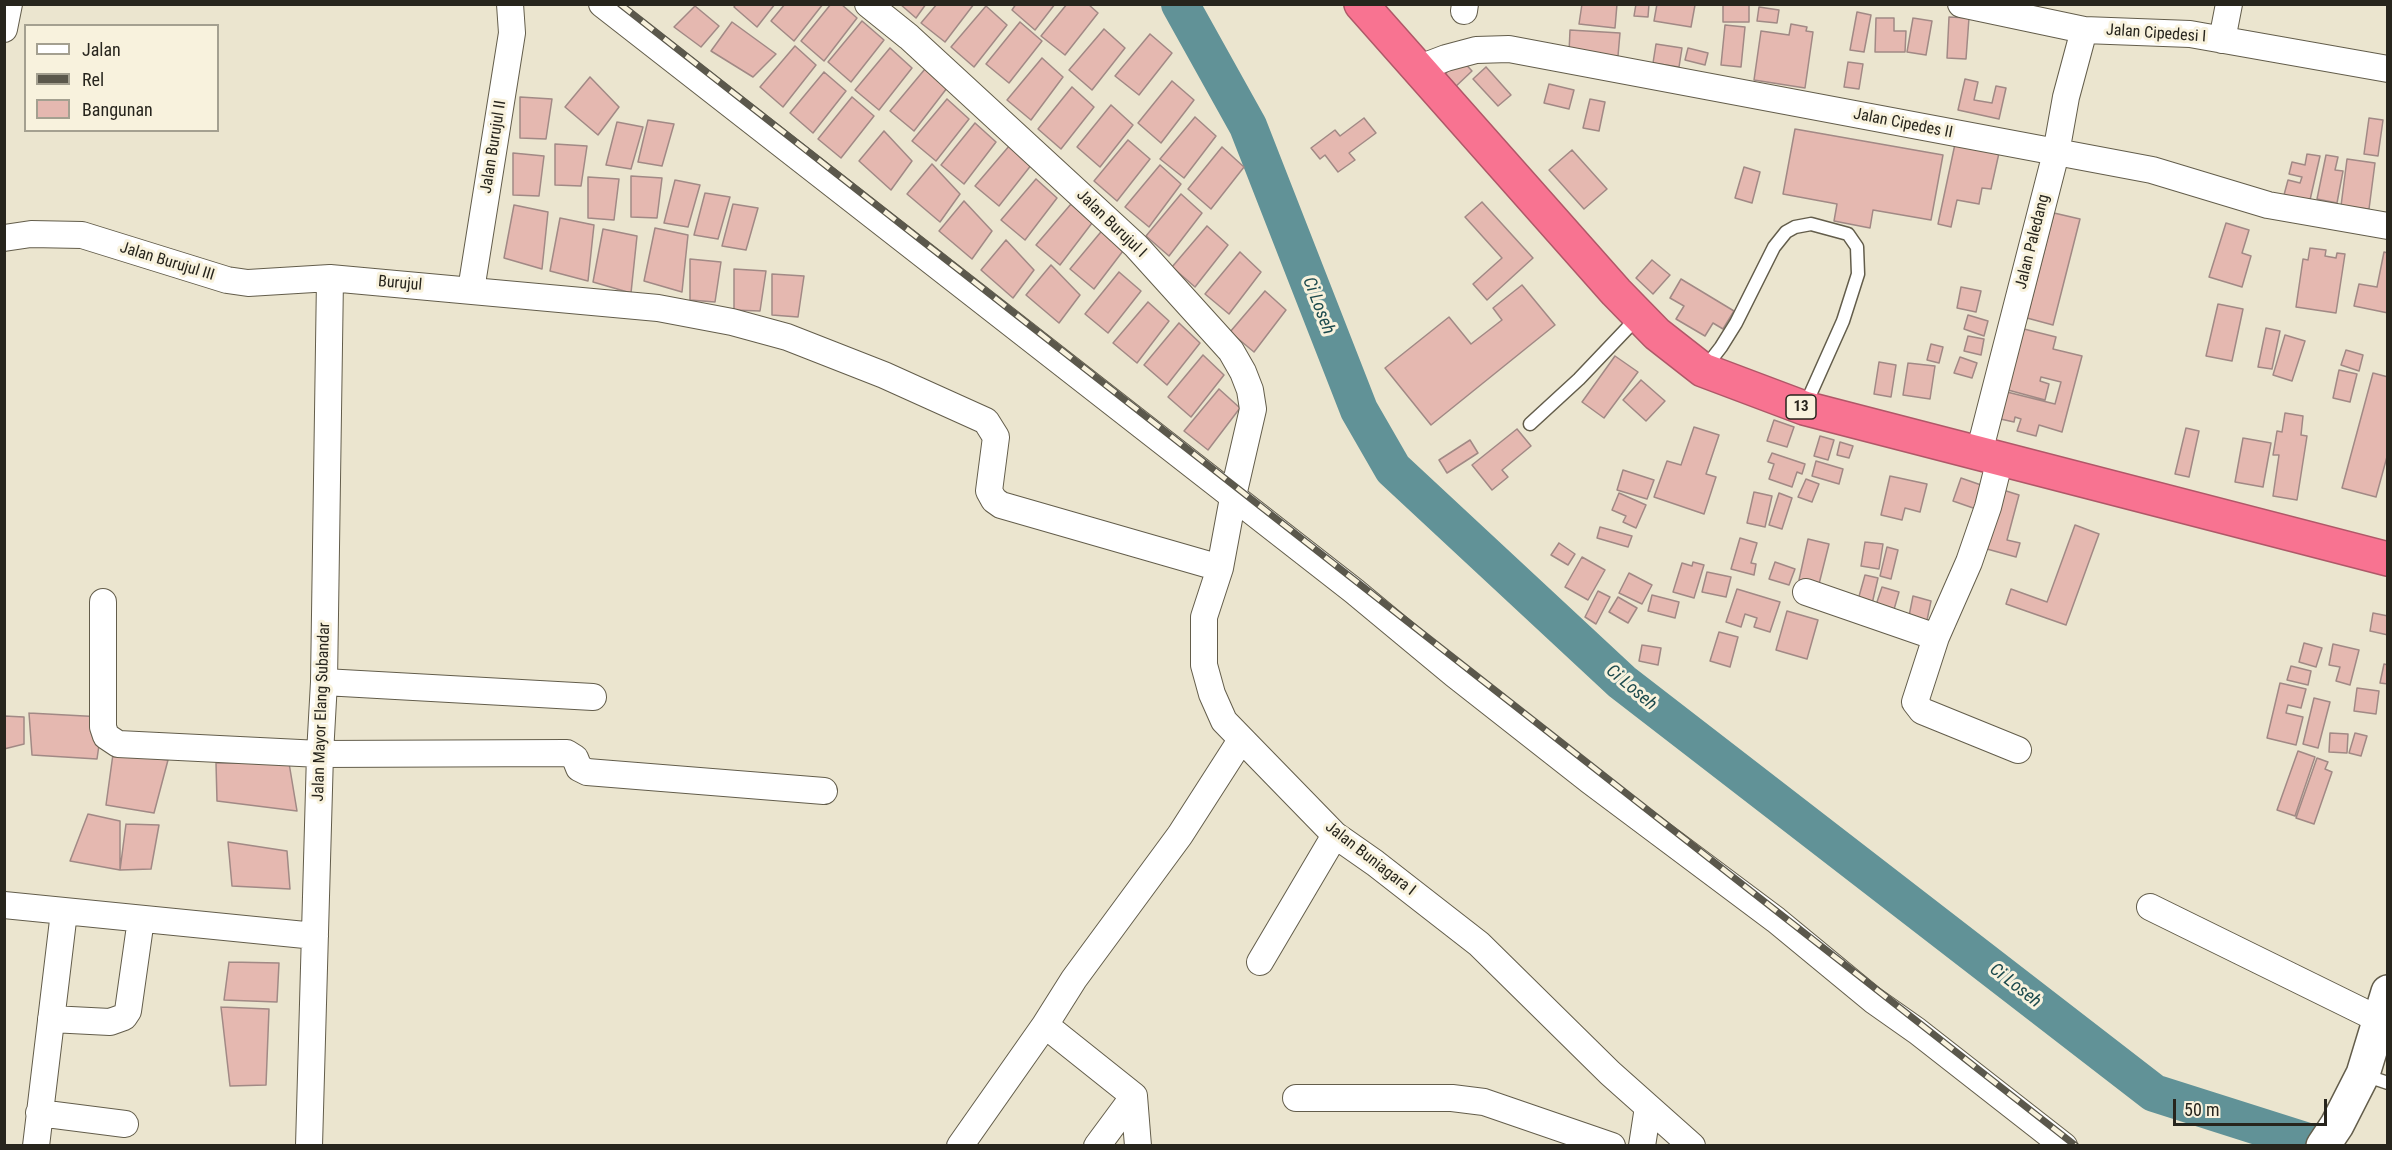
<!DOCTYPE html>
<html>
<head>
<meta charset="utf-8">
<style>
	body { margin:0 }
	#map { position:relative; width:2392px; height:1150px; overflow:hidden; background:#ebe5cf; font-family:"Roboto Condensed",sans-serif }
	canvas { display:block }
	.frame { position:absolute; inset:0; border:6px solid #27251d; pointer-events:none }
	.legend { position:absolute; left:24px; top:24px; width:195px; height:108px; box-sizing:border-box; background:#f8f2dd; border:2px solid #a4a090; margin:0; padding:8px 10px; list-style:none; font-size:18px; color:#27251d }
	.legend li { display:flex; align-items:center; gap:12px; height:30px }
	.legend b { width:30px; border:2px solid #a4a090 }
	.scale { position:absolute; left:2173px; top:1099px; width:154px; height:27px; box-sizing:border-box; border:3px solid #27251d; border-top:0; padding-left:8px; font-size:18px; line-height:21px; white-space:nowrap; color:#27251d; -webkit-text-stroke:4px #f8f2dd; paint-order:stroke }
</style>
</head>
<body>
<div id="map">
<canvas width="2392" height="1150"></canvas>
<div class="frame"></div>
<ul class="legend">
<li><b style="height:8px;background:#fff"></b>Jalan</li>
<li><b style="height:8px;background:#5b584c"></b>Rel</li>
<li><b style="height:16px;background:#e5b8b0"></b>Bangunan</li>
</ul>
<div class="scale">50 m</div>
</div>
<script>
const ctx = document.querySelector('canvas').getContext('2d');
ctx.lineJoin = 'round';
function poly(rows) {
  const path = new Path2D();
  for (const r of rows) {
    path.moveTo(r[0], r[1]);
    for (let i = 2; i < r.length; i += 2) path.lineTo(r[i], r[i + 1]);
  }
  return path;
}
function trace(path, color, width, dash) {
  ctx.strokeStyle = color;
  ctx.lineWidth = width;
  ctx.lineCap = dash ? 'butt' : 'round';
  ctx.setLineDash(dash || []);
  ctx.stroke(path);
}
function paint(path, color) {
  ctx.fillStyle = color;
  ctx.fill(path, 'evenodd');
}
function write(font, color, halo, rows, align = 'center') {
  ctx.font = font + ' "Roboto Condensed",sans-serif';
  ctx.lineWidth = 6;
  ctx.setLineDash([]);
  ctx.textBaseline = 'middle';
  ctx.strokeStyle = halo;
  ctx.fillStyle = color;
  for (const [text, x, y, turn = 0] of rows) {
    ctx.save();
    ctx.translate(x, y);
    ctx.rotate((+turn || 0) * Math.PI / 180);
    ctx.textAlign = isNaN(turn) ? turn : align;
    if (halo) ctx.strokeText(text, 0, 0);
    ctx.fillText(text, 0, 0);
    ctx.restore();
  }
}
const river = poly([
	[1180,4,1248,126,1359,410,1393,469,1622,682,2154,1093,2321,1146]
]);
const building = poly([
	[736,4,775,4,757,27,734,7,736,4],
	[785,4,823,4,794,41,771,21,785,4],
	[831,4,841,4,857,18,824,61,801,41,831,4],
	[900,4,926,4,916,18,900,4],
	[937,4,974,4,945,42,921,23,937,4],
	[1016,4,1055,4,1035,30,1012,10,1016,4],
	[1067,4,1088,4,1098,13,1065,55,1041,36,1067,4],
	[1582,4,1617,4,1615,28,1579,24,1582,4],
	[1636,4,1649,4,1648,17,1634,16,1636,4],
	[1657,4,1695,5,1691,27,1654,21,1657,4],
	[1723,4,1749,4,1749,22,1723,22,1723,4],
	[695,6,719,26,701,47,674,27,695,6],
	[986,6,1007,25,974,67,951,47,986,6],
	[1759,7,1779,10,1777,23,1757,21,1759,7],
	[1857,12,1871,15,1864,52,1850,50,1857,12],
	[1949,17,1969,18,1966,59,1947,58,1949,17],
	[1876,18,1894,18,1894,31,1906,31,1905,52,1875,52,1876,18],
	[1913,18,1932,21,1926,55,1907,52,1913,18],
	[862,21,884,40,851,82,828,62,862,21],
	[732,22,776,54,753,77,711,51,732,22],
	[1020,22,1042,41,1009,83,986,64,1020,22],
	[1791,24,1807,27,1806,31,1813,32,1805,88,1754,80,1761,31,1789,35,1791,24],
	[1725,25,1745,27,1741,67,1721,65,1725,25],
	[1104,29,1125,48,1092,90,1069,70,1104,29],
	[1570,30,1620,33,1618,56,1569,53,1570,30],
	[1150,34,1172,53,1139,95,1115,76,1150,34],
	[1656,44,1682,48,1679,67,1653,63,1656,44],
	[795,46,816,65,783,107,760,87,795,46],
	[890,48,912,68,879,110,855,90,890,48],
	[1688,48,1708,53,1705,65,1685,60,1688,48],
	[1042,58,1063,77,1031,120,1007,100,1042,58],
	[1461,59,1472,71,1453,89,1442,77,1461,59],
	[1848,62,1863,64,1859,89,1844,87,1848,62],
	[1486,67,1511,95,1498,106,1473,79,1486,67],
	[925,69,947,88,914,131,890,111,925,69],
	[824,72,846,91,813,133,790,113,824,72],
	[590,77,619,107,598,135,565,107,590,77],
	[1965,79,1978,82,1974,100,1992,103,1996,86,2006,88,1999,119,1958,110,1965,79],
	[1172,81,1194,100,1161,143,1138,123,1172,81],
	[1549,84,1574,90,1569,109,1544,103,1549,84],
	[1072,87,1094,107,1061,149,1038,129,1072,87],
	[520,97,552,99,546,139,520,138,520,97],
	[852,97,874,116,841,158,818,139,852,97],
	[947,99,969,119,936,161,912,141,947,99],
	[1590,99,1605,102,1599,131,1583,128,1590,99],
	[1111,105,1133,125,1100,167,1077,147,1111,105],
	[1195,117,1216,136,1184,178,1160,159,1195,117],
	[1364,118,1376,133,1349,153,1355,160,1338,172,1325,155,1320,159,1311,148,1335,130,1340,136,1364,118],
	[2369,118,2383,120,2378,156,2364,154,2369,118],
	[648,120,674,124,662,166,638,162,648,120],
	[617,122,643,127,631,169,606,165,617,122],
	[975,123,996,142,964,184,941,165,975,123],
	[1795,129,1943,155,1931,220,1873,210,1870,228,1834,221,1837,204,1783,194,1795,129],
	[884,131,912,161,891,190,859,161,884,131],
	[1128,140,1150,159,1117,201,1094,181,1128,140],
	[555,144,587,146,581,186,555,185,555,144],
	[1955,144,1999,153,1991,189,1982,188,1979,204,1957,200,1951,227,1938,224,1955,144],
	[1010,145,1032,164,999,206,975,186,1010,145],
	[1222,147,1244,167,1211,209,1188,189,1222,147],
	[1572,150,1607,189,1584,209,1549,170,1572,150],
	[513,153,544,156,539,196,513,195,513,153],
	[2307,154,2320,156,2310,200,2284,195,2288,180,2300,183,2302,177,2289,174,2292,162,2305,165,2307,154],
	[2326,155,2338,157,2335,170,2343,171,2337,203,2317,199,2326,155],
	[2347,159,2375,163,2369,209,2341,206,2347,159],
	[932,164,960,194,940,222,907,194,932,164],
	[1160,165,1181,184,1149,227,1125,207,1160,165],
	[1744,167,1760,172,1752,203,1735,198,1744,167],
	[631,176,662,178,657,218,631,217,631,176],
	[588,177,619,179,614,220,588,218,588,177],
	[1036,179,1057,198,1025,240,1001,220,1036,179],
	[675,180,700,185,688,227,664,223,675,180],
	[705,193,730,197,718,239,694,235,705,193],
	[1181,194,1202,213,1169,256,1146,236,1181,194],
	[964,201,992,231,972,259,939,231,964,201],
	[1482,202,1533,258,1487,300,1473,284,1502,258,1465,217,1482,202],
	[733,204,758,208,746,250,722,246,733,204],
	[1071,204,1092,223,1060,265,1036,245,1071,204],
	[514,205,548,212,542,269,504,258,514,205],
	[2054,213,2080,219,2053,325,2027,318,2054,213],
	[560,218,594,225,588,281,550,271,560,218],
	[2226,223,2249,230,2242,253,2251,256,2242,287,2209,277,2226,223],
	[1207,226,1228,245,1195,287,1172,267,1207,226],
	[1105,227,1126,247,1094,289,1070,269,1105,227],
	[655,228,688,235,682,292,644,281,655,228],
	[603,229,637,236,631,293,593,282,603,229],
	[1006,240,1034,270,1013,298,981,270,1006,240],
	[2310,248,2326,250,2325,256,2336,258,2337,253,2345,254,2336,313,2296,307,2303,259,2308,260,2310,248],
	[1240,252,1261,272,1229,314,1205,294,1240,252],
	[2384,252,2388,253,2388,313,2354,306,2359,284,2377,287,2384,252],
	[690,259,721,262,715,302,690,300,690,259],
	[1652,260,1670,275,1653,294,1636,278,1652,260],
	[1051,265,1080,295,1059,323,1026,295,1051,265],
	[734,269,766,271,760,311,734,310,734,269],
	[1119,272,1141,291,1108,333,1085,314,1119,272],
	[772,274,804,276,798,317,772,315,772,274],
	[1681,279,1734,311,1723,329,1713,323,1705,336,1676,319,1684,306,1670,298,1681,279],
	[1522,285,1555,325,1431,425,1385,368,1449,317,1471,344,1502,320,1493,308,1522,285],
	[1961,287,1981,291,1976,312,1957,308,1961,287],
	[1265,291,1286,310,1254,352,1230,332,1265,291],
	[1148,302,1169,321,1137,363,1113,343,1148,302],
	[2218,304,2243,309,2232,361,2206,356,2218,304],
	[1968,315,1988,321,1984,336,1964,329,1968,315],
	[1179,323,1200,343,1167,385,1144,365,1179,323],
	[2266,328,2280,331,2272,369,2258,367,2266,328],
	[2024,329,2056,337,2053,349,2082,356,2062,432,2039,425,2036,436,2017,431,2021,419,2015,417,2014,422,1996,418,2003,391,2055,404,2061,382,2041,377,2040,381,2049,384,2045,400,2008,390,2024,329],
	[2285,335,2305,341,2292,381,2273,375,2285,335],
	[1968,336,1984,339,1981,355,1964,351,1968,336],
	[1931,344,1943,347,1939,363,1927,360,1931,344],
	[2346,350,2363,355,2359,371,2341,365,2346,350],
	[1203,355,1224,375,1191,417,1168,397,1203,355],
	[1615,356,1638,372,1604,418,1582,402,1615,356],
	[1960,357,1977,363,1972,378,1954,373,1960,357],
	[1879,362,1896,365,1891,397,1874,394,1879,362],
	[1908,363,1935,366,1930,399,1903,395,1908,363],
	[2339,370,2357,374,2350,402,2333,398,2339,370],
	[2373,373,2388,377,2388,453,2376,497,2342,488,2373,373],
	[1641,380,1665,401,1646,421,1623,400,1641,380],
	[1219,389,1240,408,1208,450,1184,431,1219,389],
	[2285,413,2303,416,2301,435,2307,436,2297,500,2273,496,2279,455,2273,455,2277,431,2282,432,2285,413],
	[1774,420,1794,427,1787,447,1767,441,1774,420],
	[1694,427,1719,435,1706,474,1716,477,1704,514,1654,497,1667,461,1681,465,1694,427],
	[2186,428,2199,431,2189,477,2175,474,2186,428],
	[1517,429,1531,446,1502,470,1508,477,1492,490,1472,465,1517,429],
	[1820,436,1834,440,1828,460,1814,456,1820,436],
	[2243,438,2271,443,2263,487,2235,482,2243,438],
	[1470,440,1478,453,1447,473,1439,460,1470,440],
	[1840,442,1853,446,1849,458,1837,455,1840,442],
	[1772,453,1805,464,1802,474,1797,472,1792,487,1769,479,1774,464,1768,462,1772,453],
	[1816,461,1843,469,1839,484,1812,476,1816,461],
	[1623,470,1654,480,1647,499,1617,490,1623,470],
	[1890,476,1927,484,1920,512,1905,508,1902,520,1881,515,1890,476],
	[1961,478,1984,486,1976,509,1953,501,1961,478],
	[1806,479,1819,484,1812,502,1798,497,1806,479],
	[2003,490,2019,495,2007,540,2020,543,2016,557,1976,546,2003,490],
	[1754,492,1772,496,1765,527,1747,523,1754,492],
	[1619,493,1646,505,1636,528,1623,522,1626,516,1612,510,1619,493],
	[1779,493,1792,498,1782,529,1769,525,1779,493],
	[2075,525,2099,534,2066,625,2006,604,2011,589,2047,602,2075,525],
	[1600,527,1632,536,1628,547,1597,538,1600,527],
	[1740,538,1757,543,1751,563,1756,564,1754,575,1731,569,1740,538],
	[1808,539,1829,544,1819,584,1799,580,1808,539],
	[1865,542,1883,544,1879,569,1861,566,1865,542],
	[1559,543,1575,554,1568,565,1551,555,1559,543],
	[1887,547,1898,550,1891,579,1880,576,1887,547],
	[1582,557,1605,570,1588,600,1565,587,1582,557],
	[1693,562,1704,565,1694,598,1673,592,1682,563,1692,566,1693,562],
	[1775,562,1795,569,1789,585,1769,579,1775,562],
	[1707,572,1731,577,1726,597,1702,592,1707,572],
	[1629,573,1652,585,1642,604,1619,593,1629,573],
	[1865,575,1878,578,1872,604,1858,600,1865,575],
	[1882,587,1899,592,1893,613,1875,608,1882,587],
	[1737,589,1780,602,1770,632,1754,627,1757,618,1745,614,1741,627,1726,622,1737,589],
	[1598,591,1610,597,1596,624,1585,617,1598,591],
	[1652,595,1679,602,1675,618,1648,611,1652,595],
	[1913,596,1931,601,1926,625,1908,621,1913,596],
	[1618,597,1637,608,1628,623,1609,612,1618,597],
	[1787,611,1818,620,1807,659,1776,650,1787,611],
	[2373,613,2388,616,2388,635,2370,631,2373,613],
	[1719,632,1738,637,1730,667,1710,661,1719,632],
	[2304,643,2322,648,2316,667,2299,662,2304,643],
	[2333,644,2359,650,2350,685,2336,681,2340,667,2329,665,2333,644],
	[1642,645,1661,648,1658,665,1639,661,1642,645],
	[2384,664,2388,665,2388,684,2380,683,2384,664],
	[2291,666,2311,671,2308,685,2287,680,2291,666],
	[2280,683,2306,689,2301,708,2288,705,2286,713,2303,717,2296,745,2267,738,2280,683],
	[2357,688,2379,691,2376,714,2354,711,2357,688],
	[2314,698,2330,702,2318,748,2303,744,2314,698],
	[29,713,103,717,97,759,32,755,29,713],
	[4,716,24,717,24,744,4,749,4,716],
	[2330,733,2348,734,2347,753,2329,752,2330,733],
	[2355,733,2367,736,2361,756,2349,753,2355,733],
	[2298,751,2315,757,2295,816,2277,810,2298,751],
	[113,754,168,760,154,813,106,805,113,754],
	[2317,758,2328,762,2325,769,2332,772,2314,824,2296,818,2317,758],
	[216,763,289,763,297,811,217,801,216,763],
	[88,814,120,821,120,870,70,861,88,814],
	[126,824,159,825,151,869,120,870,126,824],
	[228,842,287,851,290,889,232,886,228,842],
	[229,962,279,963,277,1002,224,1000,229,962],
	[221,1007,269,1009,266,1085,230,1086,221,1007]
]);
const lane = poly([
	[1704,369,1721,347,1736,323,1774,247,1786,232,1795,227,1811,224,1848,234,1857,247,1858,274,1843,321,1805,406],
	[1530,424,1579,379,1638,317],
	[2364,1075,2388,1083]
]);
const street = poly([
	[602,4,1354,591,1454,674,1589,780,1776,920,1873,1000,1917,1031,2064,1146],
	[868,4,909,37,1136,246,1231,351,1243,372,1250,390,1253,409,1235,487,1220,568,1204,617,1204,665,1212,694,1224,721,1335,835,1375,863,1479,944,1610,1073,1692,1146],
	[1961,4,2084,30,2190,34,2388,69],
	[1464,11,1465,4],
	[4,29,9,4],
	[2222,40,2229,4],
	[1417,69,1446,58,1476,50,1509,49,2152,170,2268,205,2388,226],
	[4,238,31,234,82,235,227,280,248,283,330,278,658,308,732,322,787,337,884,375,986,421,996,437,989,491,994,500,1001,505,1220,568],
	[471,290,512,33,510,4],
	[1979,453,2056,153,2066,97,2084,30],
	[2000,459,1988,507,1969,562,1936,637,1915,702,1922,711,2018,750],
	[1806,592,1936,637],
	[103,602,103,727,106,736,118,744,320,754,567,753,575,758,579,768,587,772,824,791],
	[324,682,593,697],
	[4,905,315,936],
	[2150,907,2380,1020],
	[1260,962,1335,835],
	[51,1019,110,1022,124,1017,128,1011,141,919],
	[1296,1098,1452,1098,1484,1102,1612,1146],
	[39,1113,125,1124],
	[36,1146,64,912],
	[309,1146,320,754,324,682,330,278],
	[960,1146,1045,1025],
	[1097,1146,1134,1096],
	[1138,1146,1134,1096,1045,1025,1074,979,1180,835,1241,740],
	[1642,1146,1648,1107]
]);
const secondary = poly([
	[2323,1146,2337,1125,2363,1074,2388,992]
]);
const highway = poly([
	[1361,4,1616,292,1657,334,1703,370,1804,408,2388,559]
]);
const rail = poly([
	[620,4,2076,1146]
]);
const shields = [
	[1801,407,30]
];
const shieldNames = [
	["13",1801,407]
];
const streetNames = [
	["Jalan Cipedesi I",2156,34,4],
	["Jalan Cipedes II",1903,124,11],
	["Jalan Burujul II",494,147,-81],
	["Jalan Burujul I",1111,224,44],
	["Jalan Paledang",2033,242,-76],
	["Jalan Burujul III",167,262,17],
	["Burujul",400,284,5],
	["Jalan Mayor Elang Subandar",322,712,-88],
	["Jalan Buniagara I",1370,859,38]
];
const waterNames = [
	["Ci Loseh",1318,306,69],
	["Ci Loseh",1631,688,40],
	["Ci Loseh",2015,986,38]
];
trace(river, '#619297', 38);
paint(building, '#e5b8b0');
trace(building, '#a18985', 1.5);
trace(lane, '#635d4b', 15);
trace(street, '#635d4b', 28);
trace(secondary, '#635d4b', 36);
trace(highway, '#af5868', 36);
trace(lane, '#fff', 12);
trace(street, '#fff', 26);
trace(secondary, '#fff', 33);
trace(highway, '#f87391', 33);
trace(rail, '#5b584c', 7);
trace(rail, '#f8f2dd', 4.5, [14]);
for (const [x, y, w] of shields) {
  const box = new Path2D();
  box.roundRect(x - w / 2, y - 12, w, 24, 4.5);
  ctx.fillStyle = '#f8f2dd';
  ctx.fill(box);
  trace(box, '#27251d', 1.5);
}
write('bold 15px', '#27251d', null, shieldNames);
write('16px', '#27251d', '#f8f2dd', streetNames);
write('italic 18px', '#1c4a4d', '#f8f2dd', waterNames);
</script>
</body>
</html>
